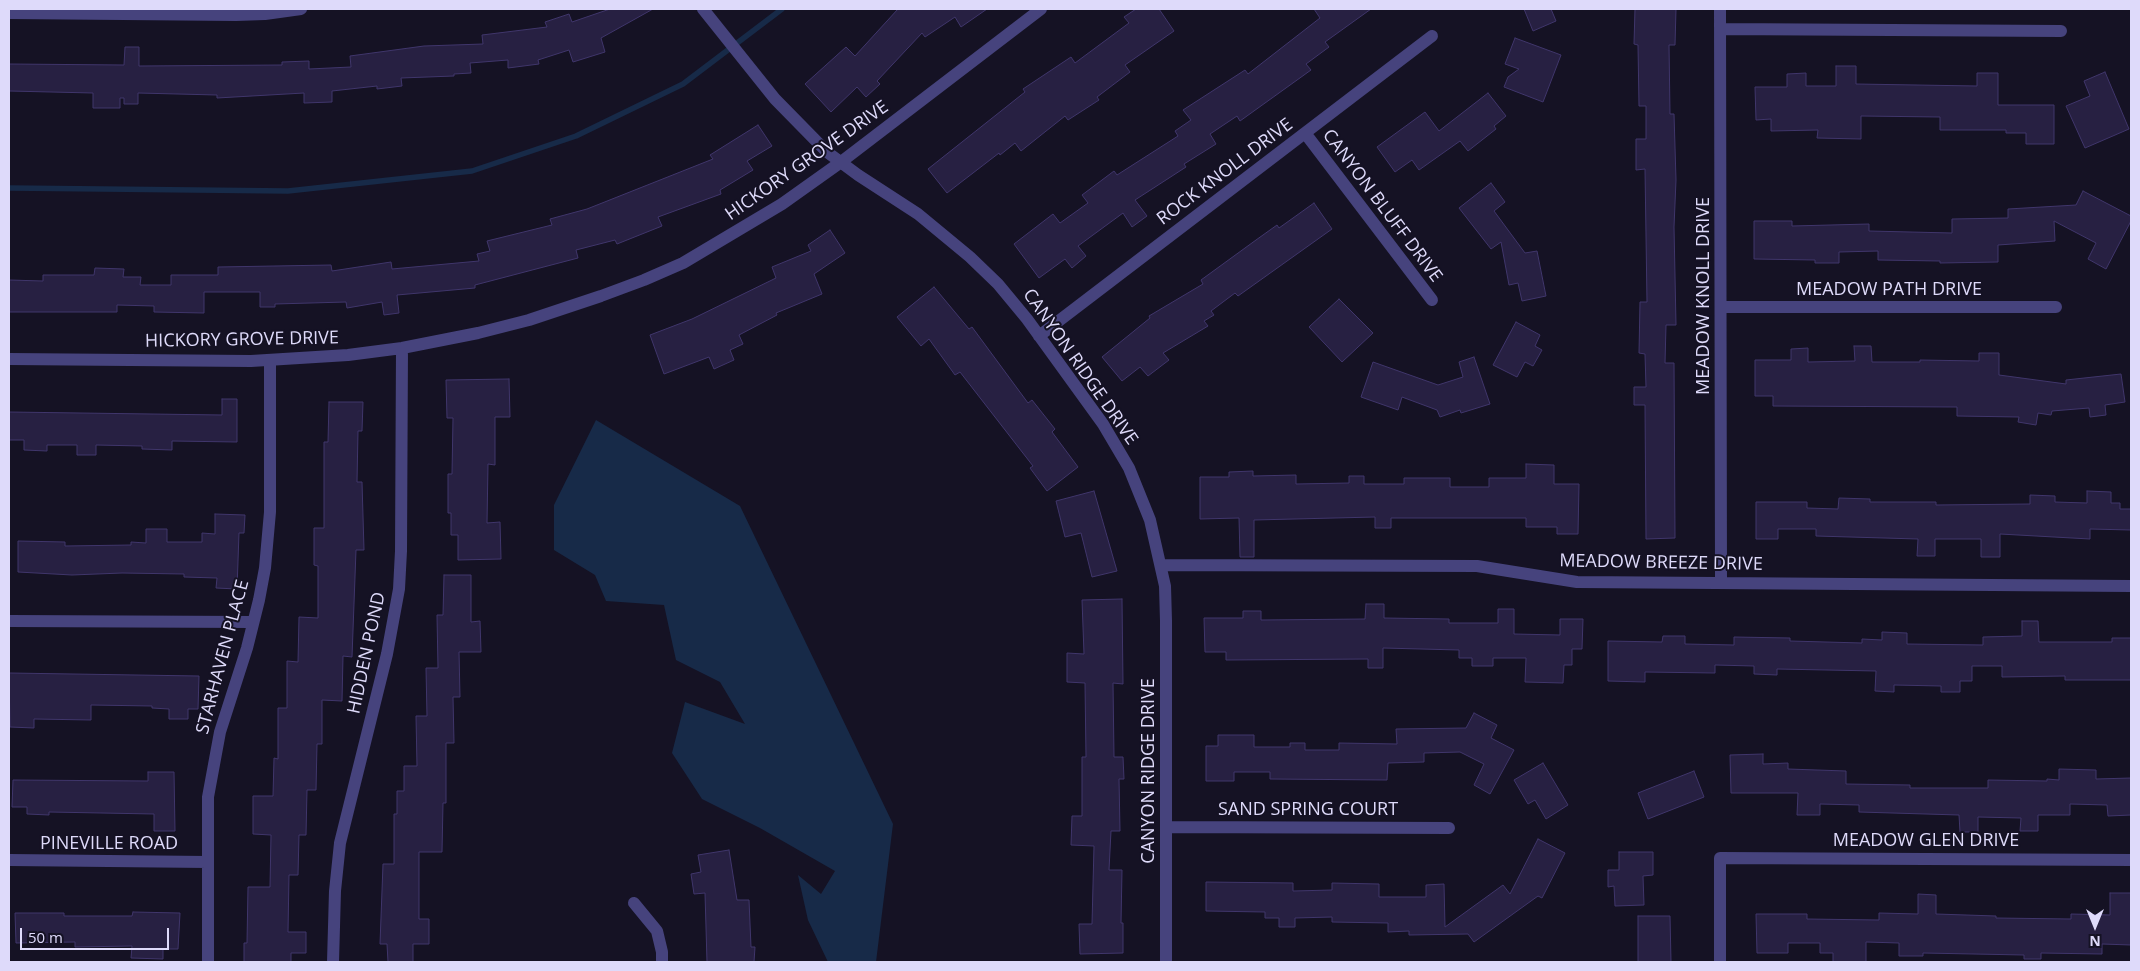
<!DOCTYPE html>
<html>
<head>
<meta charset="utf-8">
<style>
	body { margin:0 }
	#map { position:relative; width:2140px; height:971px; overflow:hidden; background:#151224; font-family:"Open Sans",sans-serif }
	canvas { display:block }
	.frame { position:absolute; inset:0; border:10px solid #dedafa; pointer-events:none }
	.north { position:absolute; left:2070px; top:901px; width:50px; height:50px; -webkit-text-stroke:4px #151224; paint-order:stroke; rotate:180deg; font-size:14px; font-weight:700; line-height:20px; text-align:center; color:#dedafa }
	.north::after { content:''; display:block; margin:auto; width:18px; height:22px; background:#dedafa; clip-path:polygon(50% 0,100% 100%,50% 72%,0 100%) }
	.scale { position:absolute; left:20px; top:928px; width:149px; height:22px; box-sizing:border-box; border:2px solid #dedafa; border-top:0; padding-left:6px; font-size:15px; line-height:18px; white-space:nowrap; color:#dedafa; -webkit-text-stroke:4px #151224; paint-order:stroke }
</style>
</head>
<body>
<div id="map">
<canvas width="2140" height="971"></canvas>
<div class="frame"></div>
<div class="north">N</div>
<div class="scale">50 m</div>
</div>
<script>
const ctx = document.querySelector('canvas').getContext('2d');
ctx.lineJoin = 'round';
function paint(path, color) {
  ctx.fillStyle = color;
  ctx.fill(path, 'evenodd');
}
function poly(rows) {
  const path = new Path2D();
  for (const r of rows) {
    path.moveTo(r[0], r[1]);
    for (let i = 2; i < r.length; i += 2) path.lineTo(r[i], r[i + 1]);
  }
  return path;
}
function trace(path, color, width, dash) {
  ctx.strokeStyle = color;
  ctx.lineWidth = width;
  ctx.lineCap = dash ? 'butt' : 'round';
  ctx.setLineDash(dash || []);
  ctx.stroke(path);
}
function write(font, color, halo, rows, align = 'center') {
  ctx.font = font + ' "Open Sans",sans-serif';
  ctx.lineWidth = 4;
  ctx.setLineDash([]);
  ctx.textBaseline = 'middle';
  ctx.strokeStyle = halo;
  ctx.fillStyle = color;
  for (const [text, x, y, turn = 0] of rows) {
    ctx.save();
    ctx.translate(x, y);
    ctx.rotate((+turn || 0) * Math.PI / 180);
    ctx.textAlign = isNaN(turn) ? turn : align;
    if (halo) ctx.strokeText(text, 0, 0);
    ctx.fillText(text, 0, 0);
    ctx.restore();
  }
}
const water = poly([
	[596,420,740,506,893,824,876,962,828,962,808,920,798,875,821,894,835,871,760,828,702,799,672,753,685,702,745,724,720,682,676,660,664,605,606,601,595,575,554,550,554,505]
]);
const stream = poly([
	[9,188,288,191,472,171,576,136,683,84,782,9]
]);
const building = poly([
	[610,9,653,9,601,38,605,52,573,62,569,50,538,60,539,64,508,68,508,60,470,63,471,73,454,74,454,76,401,78,402,86,377,89,377,86,332,91,332,102,304,103,304,93,217,98,217,95,138,93,138,104,124,104,124,98,120,98,120,108,93,108,93,93,9,91,9,64,124,65,125,47,139,47,139,66,282,65,282,62,309,61,309,69,351,67,350,56,424,46,483,44,482,35,547,27,545,22,569,14,572,22,610,9],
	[898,9,987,9,961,27,955,17,925,37,922,33,877,81,880,84,866,97,857,87,831,112,805,84,846,47,855,56,898,9],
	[1136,9,1159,9,1174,31,1125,65,1130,72,1097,97,1099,100,1068,120,1065,116,1021,151,1015,143,1000,155,999,153,947,193,928,169,1025,92,1023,89,1071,57,1075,63,1129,23,1124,17,1136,9],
	[1314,9,1371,9,1325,42,1329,47,1306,64,1311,70,1240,121,1237,116,1210,134,1216,144,1184,164,1186,167,1135,200,1147,216,1132,227,1123,213,1078,246,1086,256,1072,268,1065,259,1039,278,1014,244,1053,214,1060,223,1088,203,1082,195,1114,171,1117,175,1178,136,1175,131,1191,120,1183,110,1245,70,1248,74,1320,18,1314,9],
	[1524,9,1551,9,1556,21,1533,31,1524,9],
	[1635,9,1676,9,1675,45,1669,45,1670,114,1674,114,1676,180,1674,227,1676,325,1666,325,1665,363,1674,363,1675,538,1646,539,1645,405,1634,405,1634,387,1646,387,1645,354,1639,353,1640,302,1647,302,1645,169,1636,170,1636,139,1646,139,1646,106,1639,106,1638,45,1634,44,1635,9],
	[1515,38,1561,55,1543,102,1504,87,1508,77,1519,69,1505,64,1515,38],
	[1836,66,1856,66,1856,84,1977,86,1977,73,1998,73,1998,105,2054,105,2054,144,2026,144,2026,133,2006,133,2006,130,1940,130,1940,117,1861,116,1861,139,1817,138,1818,130,1771,131,1771,119,1756,120,1755,87,1787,87,1787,74,1806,73,1806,86,1836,86,1836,66],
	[2105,72,2129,129,2085,148,2066,106,2090,96,2084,81,2105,72],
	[1488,93,1506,116,1494,126,1496,129,1468,151,1460,141,1419,170,1412,160,1395,172,1377,147,1425,112,1439,131,1488,93],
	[758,125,772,146,747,161,753,170,720,190,721,194,658,217,662,226,617,244,615,240,576,250,578,258,475,285,475,288,397,295,399,313,384,315,382,302,347,308,346,302,275,304,275,307,260,307,260,292,204,292,204,313,154,312,154,306,117,305,117,312,9,312,9,280,43,281,43,275,94,275,95,268,124,269,123,277,141,277,140,285,171,285,171,275,218,275,218,267,331,265,332,271,391,262,392,269,479,261,477,254,490,251,487,241,552,225,550,219,587,209,713,159,710,155,758,125],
	[1491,183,1505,202,1494,211,1525,253,1537,251,1546,296,1522,301,1518,283,1509,285,1501,242,1491,249,1459,208,1491,183],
	[2083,191,2131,216,2131,221,2106,269,2088,259,2096,243,2054,221,2055,241,1998,245,1998,262,1940,263,1940,261,1878,260,1878,251,1839,252,1839,263,1815,263,1815,260,1754,259,1754,221,1792,221,1792,226,1869,224,1869,231,1952,233,1952,219,2008,218,2008,209,2076,205,2083,191],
	[1314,203,1332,229,1238,296,1235,293,1211,311,1214,315,1204,321,1208,326,1163,353,1169,360,1148,376,1140,367,1122,381,1102,357,1150,318,1149,316,1203,284,1201,280,1256,240,1277,225,1279,228,1314,203],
	[830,230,845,253,814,274,822,294,776,313,777,315,739,335,743,344,730,350,734,360,714,369,709,357,664,374,650,335,692,319,776,278,772,267,811,251,808,245,830,230],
	[934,287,969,329,972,327,1028,403,1032,400,1055,429,1052,432,1078,467,1047,491,1030,468,1033,466,960,372,955,375,929,339,921,346,897,317,934,287],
	[1339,299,1373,333,1342,362,1309,327,1339,299],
	[1516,322,1540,335,1535,346,1542,350,1533,366,1525,362,1517,377,1493,365,1516,322],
	[1854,346,1871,346,1872,362,1920,362,1920,360,1979,361,1979,353,1999,353,1999,375,2066,384,2066,380,2121,374,2125,402,2105,405,2106,415,2090,417,2089,408,2052,411,2051,415,2038,413,2036,425,2018,422,2019,417,1957,416,1957,407,1773,406,1773,396,1755,396,1755,360,1791,360,1791,349,1808,348,1808,362,1855,361,1854,346],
	[1474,357,1490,404,1461,413,1460,410,1440,417,1437,410,1402,397,1398,410,1361,397,1373,362,1438,385,1463,377,1459,362,1474,357],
	[509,379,510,417,495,417,495,465,488,464,487,523,500,522,501,559,458,560,458,535,451,535,451,513,448,513,448,474,452,474,453,418,447,418,446,380,509,379],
	[222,399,237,399,237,442,172,441,172,450,142,449,142,446,96,445,96,455,77,455,77,445,47,445,47,451,24,450,24,440,9,440,9,412,222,415,222,399],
	[329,402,363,402,362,431,358,431,357,482,362,482,364,550,356,550,352,657,343,656,342,701,322,700,322,744,317,744,316,790,307,790,306,835,299,835,298,875,289,875,288,932,306,932,306,953,291,953,291,962,244,962,244,943,247,943,248,887,270,887,271,835,253,834,253,796,273,796,274,758,278,759,278,708,287,708,287,661,298,662,299,617,318,618,318,566,314,565,314,528,324,528,324,442,328,442,329,402],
	[1526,464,1554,465,1554,484,1579,484,1578,534,1557,534,1557,527,1526,527,1526,518,1391,518,1391,528,1375,528,1375,517,1254,520,1254,557,1240,557,1239,518,1200,519,1200,477,1229,477,1229,472,1253,471,1253,476,1296,475,1296,484,1349,483,1349,476,1364,476,1364,484,1404,484,1404,478,1450,478,1450,487,1489,487,1489,478,1526,478,1526,464],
	[1094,491,1117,571,1092,577,1081,533,1065,537,1056,501,1094,491],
	[2087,491,2111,492,2111,503,2120,503,2120,509,2131,509,2131,530,2090,529,2090,539,2000,534,2000,557,1981,557,1981,539,1935,539,1935,556,1917,556,1918,539,1816,536,1816,529,1778,529,1778,539,1756,539,1756,502,1807,502,1807,508,1838,509,1839,498,1870,499,1870,502,1936,502,1936,505,2030,504,2030,495,2055,496,2055,502,2087,503,2087,491],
	[215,514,245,515,244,533,239,533,237,589,216,588,217,578,184,577,184,574,122,573,72,575,18,572,18,541,65,542,65,546,131,545,131,542,146,543,146,529,167,529,167,542,202,542,202,533,215,534,215,514],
	[444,575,471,575,471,622,480,621,481,652,459,652,460,697,453,697,454,743,446,743,446,803,443,803,442,852,419,852,419,919,429,919,429,944,413,944,413,962,388,962,387,944,380,944,383,864,394,864,394,814,397,814,397,791,404,791,404,766,417,766,416,716,427,716,426,668,438,668,437,615,443,615,444,575],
	[1122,599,1123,684,1113,683,1114,757,1123,757,1124,779,1119,779,1120,831,1111,831,1109,870,1122,870,1121,923,1123,923,1123,953,1080,954,1079,924,1092,924,1094,846,1071,845,1072,816,1082,816,1082,757,1086,757,1085,683,1067,682,1067,653,1084,654,1082,600,1122,599],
	[1366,604,1384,604,1384,618,1449,619,1449,623,1498,623,1498,609,1514,609,1514,634,1560,635,1560,619,1583,619,1582,649,1572,649,1572,665,1564,665,1563,683,1525,682,1526,658,1493,658,1493,666,1472,666,1472,658,1459,658,1459,650,1383,648,1383,668,1368,668,1368,659,1226,660,1226,652,1205,652,1204,618,1243,618,1243,611,1261,611,1261,620,1365,619,1366,604],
	[2022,621,2038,621,2039,642,2112,642,2112,638,2131,638,2131,680,2065,680,2065,676,2002,677,2002,666,1972,666,1972,681,1960,681,1960,692,1941,692,1941,686,1894,685,1894,692,1875,691,1876,671,1777,669,1777,675,1754,674,1754,666,1715,665,1715,673,1645,672,1645,682,1608,681,1608,641,1662,642,1663,636,1685,636,1685,644,1734,645,1734,637,1790,638,1790,641,1862,643,1862,639,1882,640,1882,632,1907,633,1907,644,1983,645,1983,637,2022,636,2022,621],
	[9,673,199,676,198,709,188,709,188,719,169,719,169,709,152,708,152,706,91,705,91,720,34,719,34,728,10,727,9,673],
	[1474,713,1497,725,1491,738,1514,750,1490,794,1474,785,1484,764,1460,752,1424,753,1424,762,1388,763,1387,780,1270,779,1270,772,1234,772,1234,781,1206,781,1206,746,1218,746,1218,735,1254,735,1254,747,1290,747,1290,743,1305,743,1305,750,1339,750,1339,743,1397,744,1396,729,1466,728,1474,713],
	[1763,754,1763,764,1788,763,1788,769,1846,771,1846,784,1910,785,1910,788,1988,788,1988,780,2047,781,2047,779,2059,780,2059,769,2096,770,2096,779,2131,778,2131,815,2108,816,2107,805,2070,804,2070,815,2038,815,2038,831,2020,831,2021,818,1978,817,1978,832,1960,832,1959,815,1859,812,1859,805,1820,804,1820,815,1797,815,1798,793,1731,793,1730,755,1763,754],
	[1543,763,1568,805,1546,819,1535,800,1528,804,1514,780,1543,763],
	[1694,771,1704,797,1648,819,1638,793,1694,771],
	[148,772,174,772,175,831,154,831,154,814,49,812,49,815,27,814,27,807,12,807,13,780,148,781,148,772],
	[1538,839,1565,853,1542,898,1538,896,1474,942,1468,934,1409,935,1409,931,1388,932,1388,923,1332,922,1332,917,1295,918,1295,927,1279,927,1279,918,1265,918,1265,912,1206,911,1206,882,1293,883,1293,891,1332,890,1332,883,1379,884,1379,897,1426,897,1426,885,1444,884,1445,927,1503,885,1510,894,1538,839],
	[729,850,737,900,749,900,751,947,755,947,754,962,707,962,705,893,694,894,691,874,701,872,698,855,729,850],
	[1619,852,1653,852,1653,875,1643,876,1644,905,1615,906,1614,886,1608,887,1608,870,1619,870,1619,852],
	[2110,893,2131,893,2131,945,2102,944,2102,954,2041,953,2041,959,2024,959,2024,955,1923,953,1923,956,1899,956,1899,943,1866,942,1866,962,1833,962,1833,953,1820,953,1820,943,1788,943,1788,953,1757,953,1756,914,1807,914,1807,919,1879,920,1879,913,1918,914,1918,894,1936,895,1936,914,1996,916,1996,918,2071,919,2071,914,2110,915,2110,893],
	[133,912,180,913,178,949,163,949,163,959,131,958,132,946,75,947,75,942,16,943,15,913,64,913,64,916,132,916,133,912],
	[1638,916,1670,916,1671,962,1638,962,1638,916]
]);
const street = poly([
	[703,9,775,99,827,152,858,175,918,214,970,257,998,284,1027,319,1103,424,1129,468,1150,520,1165,586,1166,621,1166,962],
	[1720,9,1721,583],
	[9,13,236,15,265,14,301,9],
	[1721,29,2061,31],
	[1305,133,1432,300],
	[1722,307,2056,307],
	[1039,336,1432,36],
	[9,359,251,361,348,355,402,348,478,333,529,320,601,296,644,280,683,263,782,204,841,162,1041,9],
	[1161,565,1477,566,1577,582,2131,586],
	[9,621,253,622],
	[1166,827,1449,828],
	[9,860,208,862],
	[634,903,657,931,662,952,662,962],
	[208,962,208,797,220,732,247,648,259,600,265,568,270,512,270,360],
	[333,962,335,891,340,843,387,654,399,589,401,551,402,348],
	[1720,962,1720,858,2131,860]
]);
const streetNames = [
	["HICKORY GROVE DRIVE",807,161,-35],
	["ROCK KNOLL DRIVE",1225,172,-37],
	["CANYON BLUFF DRIVE",1382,206,53],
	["MEADOW PATH DRIVE",1889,290],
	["MEADOW KNOLL DRIVE",1704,296,-90],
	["HICKORY GROVE DRIVE",242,340,-1],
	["CANYON RIDGE DRIVE",1080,367,55],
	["MEADOW BREEZE DRIVE",1661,563,1],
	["HIDDEN POND",367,653,-78],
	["STARHAVEN PLACE",223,657,-75],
	["CANYON RIDGE DRIVE",1149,771,-90],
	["SAND SPRING COURT",1308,810],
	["MEADOW GLEN DRIVE",1926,841],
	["PINEVILLE ROAD",109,844]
];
paint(water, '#172a48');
trace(stream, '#172a48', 5.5);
paint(building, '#272042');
trace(building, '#40366b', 1);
trace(street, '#46437d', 12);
write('18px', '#dedafa', '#151224', streetNames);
</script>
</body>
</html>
